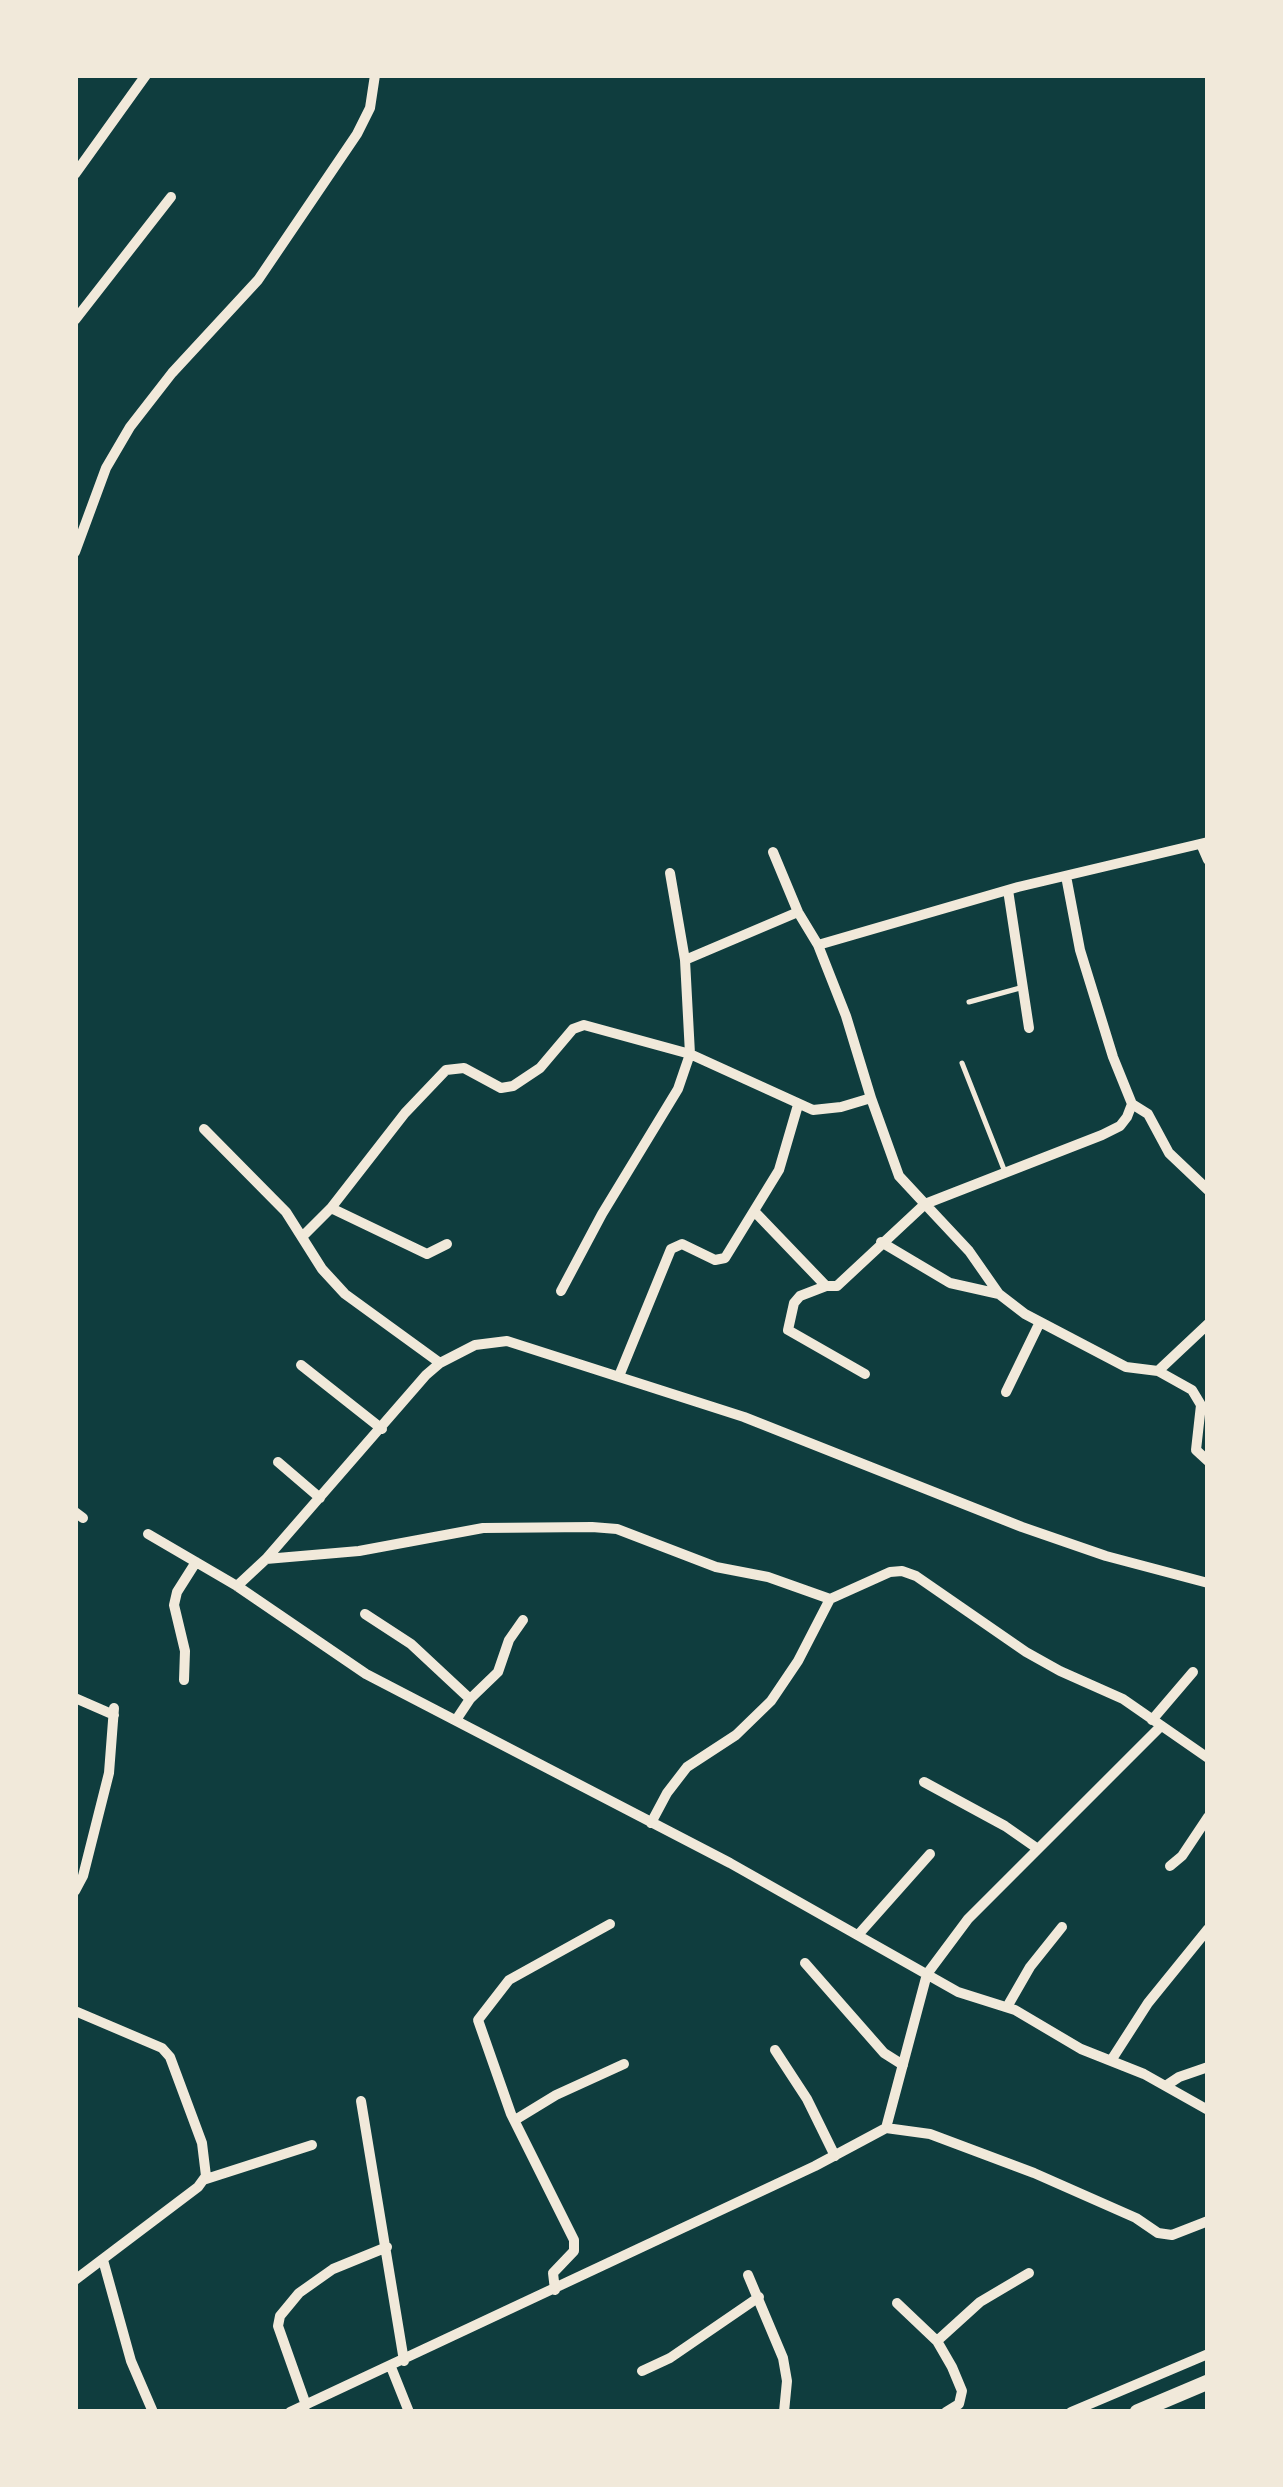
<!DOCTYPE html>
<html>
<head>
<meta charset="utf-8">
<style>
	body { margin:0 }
	#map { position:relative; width:1283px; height:2487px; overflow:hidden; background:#0f3d3e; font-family:"Alegreya Sans",sans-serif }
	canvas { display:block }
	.frame { position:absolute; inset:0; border:78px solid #f1e9da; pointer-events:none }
</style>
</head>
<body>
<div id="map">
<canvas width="1283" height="2487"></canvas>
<div class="frame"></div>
</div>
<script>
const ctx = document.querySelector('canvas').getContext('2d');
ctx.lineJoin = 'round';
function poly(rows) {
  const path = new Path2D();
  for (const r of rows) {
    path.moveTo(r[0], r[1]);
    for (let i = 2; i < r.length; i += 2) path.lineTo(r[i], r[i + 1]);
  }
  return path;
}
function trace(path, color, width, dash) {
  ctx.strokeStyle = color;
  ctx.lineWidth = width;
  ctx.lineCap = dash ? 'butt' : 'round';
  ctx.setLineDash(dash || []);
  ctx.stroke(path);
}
const service = poly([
	[969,1002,1020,988],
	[962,1063,1005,1172]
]);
const minor = poly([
	[75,174,146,75],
	[75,320,171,197],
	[75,552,106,468,130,427,172,373,258,280,357,134,370,108,375,75],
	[1201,844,1208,860],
	[773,852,798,912,818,945,846,1016,871,1098,899,1176,925,1204,1102,1135,1120,1126,1127,1117,1132,1104,1113,1057,1080,950,1066,876],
	[1008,890,1029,1028],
	[818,945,1018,887,1208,842],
	[685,960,798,912],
	[1132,1104,1148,1114,1169,1153,1208,1190],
	[204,1129,286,1212,322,1269,345,1294,440,1363],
	[331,1208,405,1113,446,1070,464,1068,501,1088,513,1086,540,1068,573,1029,584,1025,690,1054,813,1110,841,1107,871,1098],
	[754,1211,826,1286,837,1286,925,1204,969,1251,999,1294,1025,1314,1126,1367,1158,1371,1192,1390,1201,1405,1196,1450,1208,1461],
	[302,1237,331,1208,427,1254,447,1244],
	[881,1242,950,1283,999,1294],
	[826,1286,800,1296,794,1303,788,1330,865,1374],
	[561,1291,602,1214,678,1089,690,1054,685,960,670,873],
	[301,1365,382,1429],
	[1158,1371,1208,1324],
	[619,1376,671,1249,682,1244,715,1260,725,1258,779,1170,798,1105],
	[1006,1392,1040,1322],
	[278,1462,320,1498],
	[75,1512,83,1518],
	[148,1534,237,1586,366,1674,730,1863,958,1992,1015,2010,1081,2049,1144,2074,1208,2110],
	[266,1559,359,1551,483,1528,592,1527,617,1529,716,1567,768,1577,830,1599],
	[237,1586,266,1559,426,1375,440,1363,475,1345,507,1341,744,1417,1022,1527,1106,1556,1208,1583],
	[365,1614,411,1644,470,1699],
	[184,1680,185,1651,174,1605,177,1592,196,1562],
	[75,1698,114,1715],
	[456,1720,470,1699,498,1672,509,1640,523,1620],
	[1152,1720,1193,1672],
	[924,1782,1005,1826,1038,1849],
	[651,1823,667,1793,687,1767,736,1735,771,1701,798,1661,830,1599,890,1572,902,1571,916,1576,1026,1652,1060,1671,1123,1699,1208,1758],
	[1170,1866,1182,1856,1208,1817],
	[75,1891,83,1876,109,1773,114,1708],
	[858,1935,930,1854],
	[805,1963,884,2053,903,2065],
	[1007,2007,1030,1967,1062,1927],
	[75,2011,162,2048,170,2057,202,2143,206,2176,198,2187,75,2280],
	[775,2050,807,2099,835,2156],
	[1112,2059,1148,2003,1208,1929],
	[1167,2085,1179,2077,1208,2067],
	[361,2101,404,2361],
	[515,2120,556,2095,624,2064],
	[886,2128,930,2134,1034,2173,1136,2218,1158,2233,1172,2235,1208,2221],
	[203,2180,312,2145],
	[103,2260,131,2361,153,2412],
	[748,2275,783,2358,787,2381,784,2412],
	[555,2290,553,2273,574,2251,574,2240,511,2114,478,2020,509,1980,610,1924],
	[897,2303,937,2341,952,2367,962,2391,959,2404,946,2412],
	[937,2341,980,2302,1029,2273],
	[391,2367,409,2412],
	[642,2371,670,2358,759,2297],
	[306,2405,278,2326,280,2316,299,2293,333,2269,387,2247],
	[290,2412,815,2166,886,2128,927,1974,968,1919,1161,1726],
	[1071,2412,1208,2354]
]);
const primary = poly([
	[1137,2412,1208,2382]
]);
trace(service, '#f1e9da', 5);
trace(minor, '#f1e9da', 10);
trace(primary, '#f1e9da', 15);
</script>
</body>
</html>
